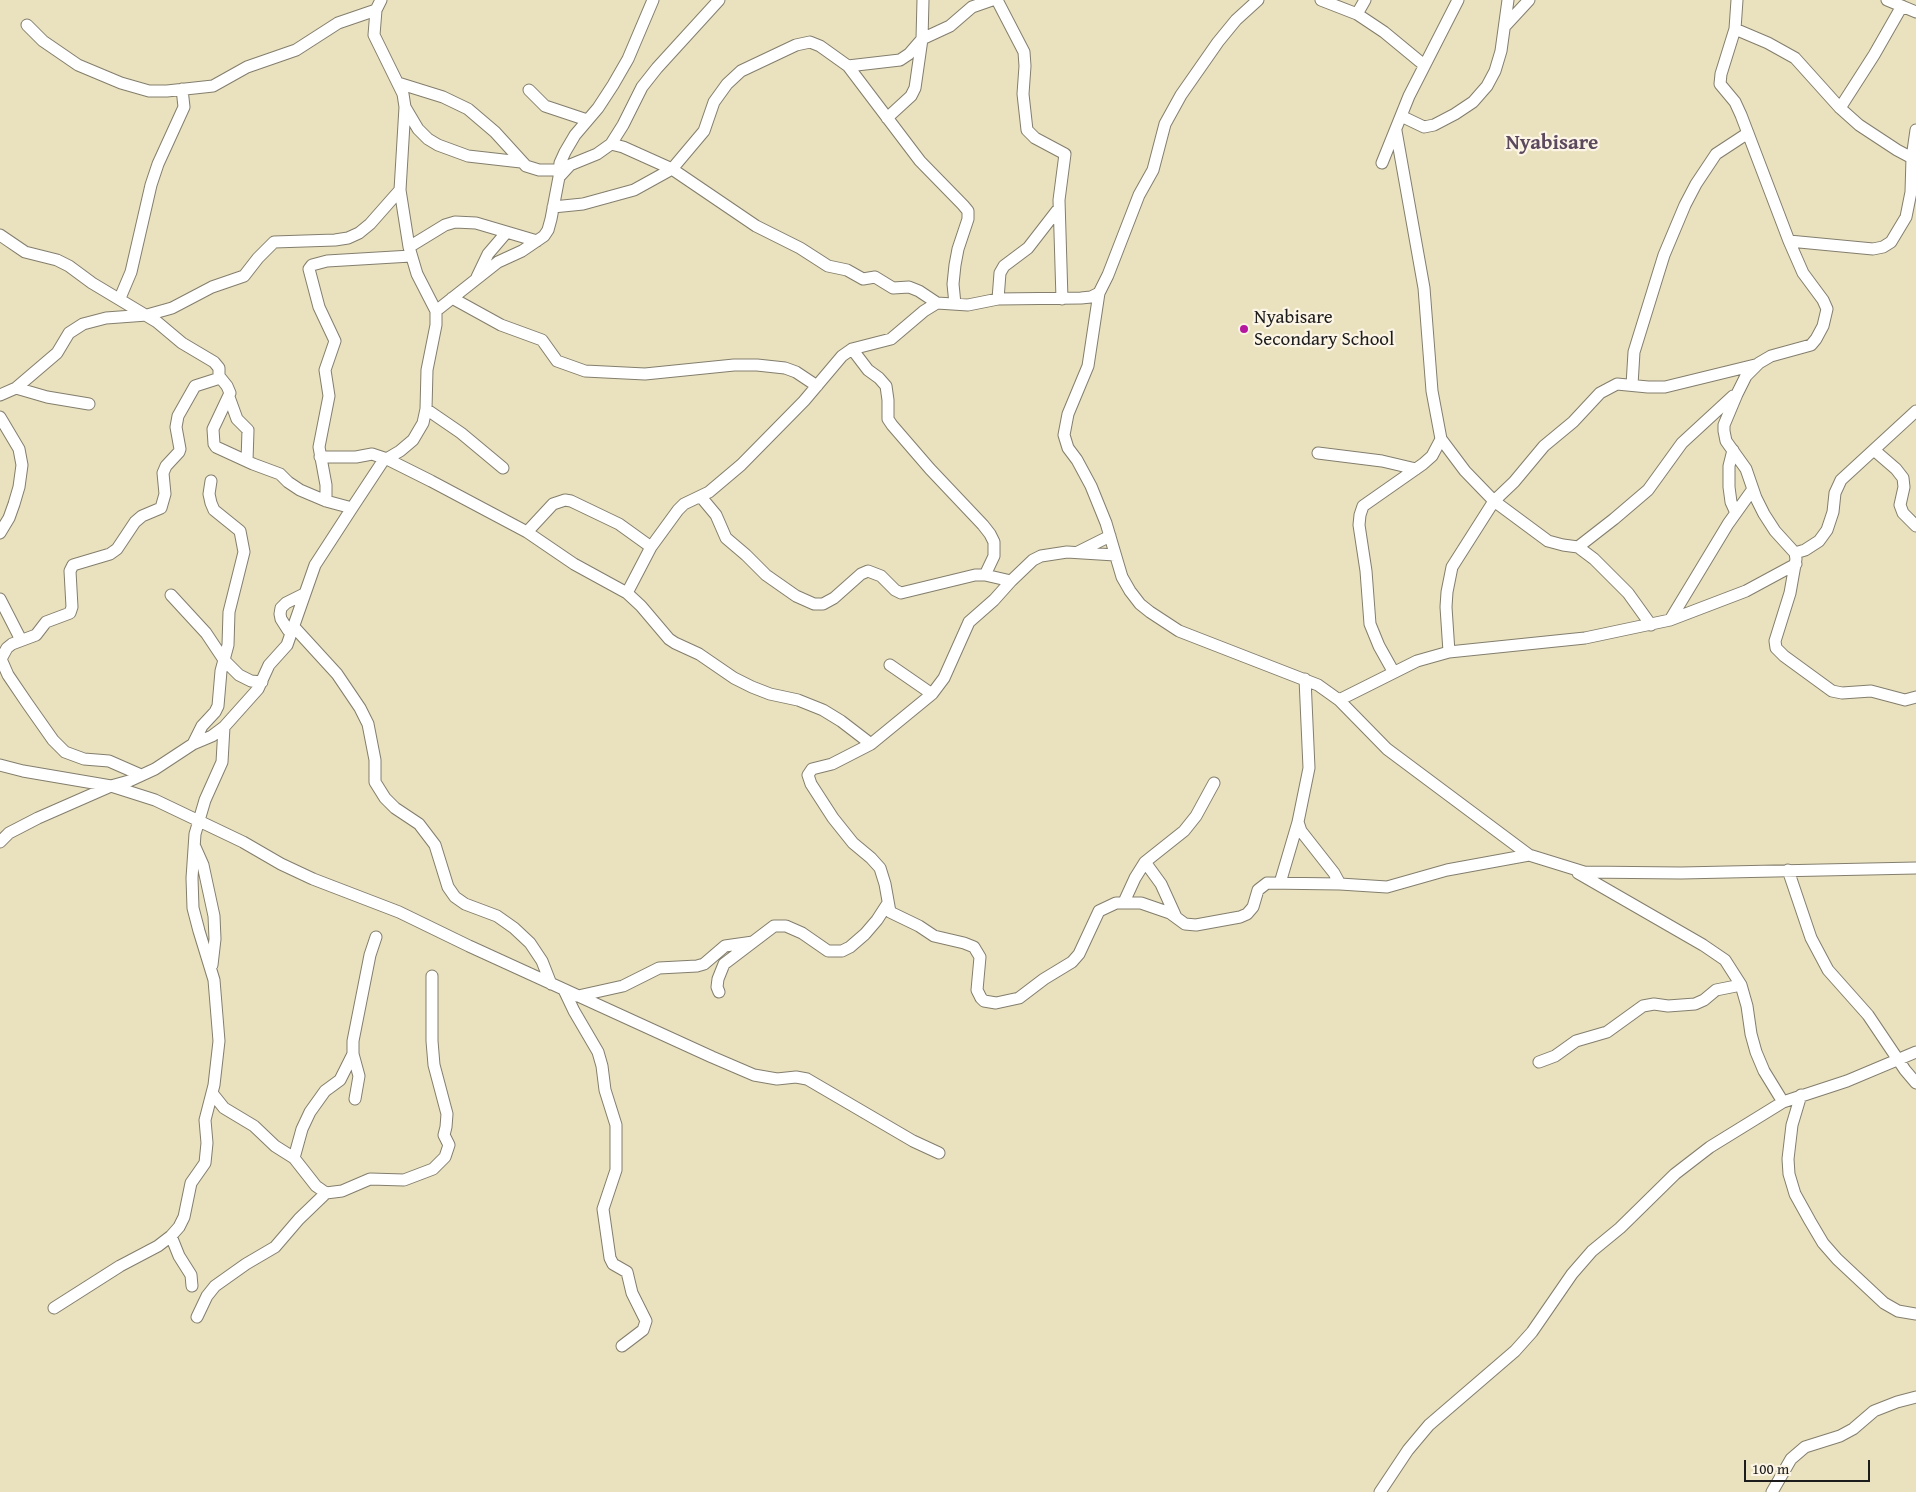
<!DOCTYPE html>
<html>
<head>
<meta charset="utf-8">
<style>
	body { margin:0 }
	#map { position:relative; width:1916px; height:1492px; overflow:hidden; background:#eae1be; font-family:"Gentium Book Plus",serif }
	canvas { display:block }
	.scale { position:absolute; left:1744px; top:1460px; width:126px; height:22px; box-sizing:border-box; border:2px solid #1c1c1c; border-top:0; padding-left:6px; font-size:15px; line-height:18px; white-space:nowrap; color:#1c1c1c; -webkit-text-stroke:4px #fcf5e5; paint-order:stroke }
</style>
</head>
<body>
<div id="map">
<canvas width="1916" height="1492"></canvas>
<div class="scale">100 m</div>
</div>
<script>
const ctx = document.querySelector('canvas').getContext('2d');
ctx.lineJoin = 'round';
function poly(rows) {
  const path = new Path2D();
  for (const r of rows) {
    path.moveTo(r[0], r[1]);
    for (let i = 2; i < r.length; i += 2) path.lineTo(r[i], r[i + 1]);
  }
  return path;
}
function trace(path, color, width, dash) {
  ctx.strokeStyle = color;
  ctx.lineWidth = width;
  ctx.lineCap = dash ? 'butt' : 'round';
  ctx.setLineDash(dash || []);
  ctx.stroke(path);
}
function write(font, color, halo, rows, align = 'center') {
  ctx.font = font + ' "Gentium Book Plus",serif';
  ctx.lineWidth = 4.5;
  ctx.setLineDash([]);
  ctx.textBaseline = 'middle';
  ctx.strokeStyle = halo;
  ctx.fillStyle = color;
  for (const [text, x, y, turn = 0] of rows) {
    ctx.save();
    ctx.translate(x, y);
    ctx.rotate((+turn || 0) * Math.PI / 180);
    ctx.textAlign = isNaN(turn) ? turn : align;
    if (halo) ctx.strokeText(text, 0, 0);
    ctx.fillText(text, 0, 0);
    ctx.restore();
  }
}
const minor = poly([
	[997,0,1024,52,1025,66,1023,94,1027,130,1035,138,1065,154,1059,200,1062,299],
	[1321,0,1357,14,1384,32,1424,65],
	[1737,0,1735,29,1721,74,1720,84,1735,102,1741,115,1789,241,1803,273,1823,300,1827,309,1823,326,1816,339,1811,345,1771,356,1759,363,1746,376,1737,394,1724,425,1724,431,1726,441,1746,469,1756,498,1764,514,1775,531,1795,553,1796,559,1790,593,1775,641,1776,648,1784,656,1832,691,1842,693,1871,691,1905,700,1916,697],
	[1887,0,1916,12],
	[1357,14,1365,0],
	[27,25,43,41,78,65,121,83,149,91,167,91,213,86,247,67,296,50,338,23,376,10],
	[1505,26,1529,0],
	[1735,29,1768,43,1795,58,1840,108,1859,125,1897,150,1912,158],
	[848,66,900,60,909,54,922,39,950,26,972,7,992,0],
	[398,83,443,97,468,109,495,132,526,166,539,170,559,170],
	[529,90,545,106,587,120],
	[405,107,418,129,428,139,438,145,468,156,521,162],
	[1840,108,1874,55,1902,6],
	[1401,116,1424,127,1434,125,1455,114,1473,102,1487,86,1495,71,1501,51,1508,0],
	[887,118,911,96,915,88,922,39,923,0],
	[611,144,623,147,672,169,756,226,800,248,828,266,847,270,863,279,875,277,893,288,909,287,919,291,937,303],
	[1382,163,1409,96,1458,0],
	[559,177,560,163,565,152,575,135,598,108,613,85,628,59,653,0],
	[553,207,583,204,634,190,672,169,704,131,714,102,727,84,741,71,796,45,810,42,820,46,848,66,920,161,963,205,968,211,968,219,958,249,955,265,953,284,955,304],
	[0,235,25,252,57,260,69,266,92,283,157,322,182,343,214,362,219,368,219,376,227,386,230,393,213,429,214,444,216,447,253,464,280,474,288,482,300,490,326,501,352,508],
	[1789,241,1873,249,1883,247,1891,242,1906,217,1911,192,1912,158,1916,130],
	[409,247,445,225,455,222,476,223,537,241],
	[477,277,488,254,506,233],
	[1099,293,1088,366,1068,414,1064,435,1068,448,1077,460,1091,486,1106,523,1122,577,1130,591,1140,604,1150,612,1179,631,1318,685,1339,700,1387,749,1529,855],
	[120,298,131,272,151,185,158,164,184,107,182,89],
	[452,298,501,325,542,340,557,361,585,371,645,374,734,365,757,365,785,368,796,372,817,386],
	[998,299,1000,273,1004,266,1028,248,1059,208],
	[436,311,498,262,522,251,544,236,548,230,551,219,559,177,570,165,597,154,611,144,623,125,642,87,657,68,719,0],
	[852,349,868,370,879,378,886,386,888,400,888,419,892,425,930,469,983,525,990,534,994,542,994,556,985,575],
	[1632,385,1634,352,1664,255,1685,205,1696,184,1716,154,1748,133],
	[16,388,47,397,89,404],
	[0,395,16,388,57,353,69,333,83,324,106,318,147,315,172,308,212,287,244,276,258,258,274,242,335,240,348,238,359,233,370,224,400,190],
	[229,397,237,419,248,430,247,461],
	[426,409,461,433,503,468],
	[0,417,19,449,22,465,19,487,14,504,9,518,0,533],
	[1441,439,1465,471,1494,501,1548,541,1563,545,1578,547,1594,559,1628,593,1651,625],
	[1733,450,1729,466,1729,487,1731,502,1736,513],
	[1874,450,1896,469,1903,478,1904,487,1900,505,1903,513,1916,526],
	[1318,453,1382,461,1416,469],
	[320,457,356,457,372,454,387,459,431,481,527,532,574,564,627,593,641,606,669,639,675,643,699,654,734,678,752,687,770,694,798,700,823,710,841,721,871,744],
	[701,497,716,515,726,538,746,555,766,575,796,596,814,604,823,604,834,598,861,574,868,571,881,576,895,590,901,593,975,575,985,575,1011,581],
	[326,501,326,485,319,447,329,396,325,370,335,341,319,307,309,269,312,265,327,261,411,256],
	[527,532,553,504,565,500,571,501,619,524,651,547],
	[1578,547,1614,519,1648,490,1682,443,1733,396],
	[1078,552,1110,536],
	[1795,553,1805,550,1819,541,1827,530,1833,512,1835,493,1841,480,1916,411],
	[1115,555,1067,552,1041,556,1033,560,1011,581,994,600,969,622,944,678,932,694,871,744,832,764,812,769,808,775,811,784,833,818,853,843,871,858,880,868,885,884,890,912,919,926,934,936,964,943,974,947,980,957,977,990,981,998,984,1001,996,1003,1019,998,1044,979,1072,962,1079,954,1099,911,1116,903,1141,903,1170,913,1185,924,1196,925,1240,917,1247,914,1253,907,1258,890,1267,883,1340,884,1387,887,1447,870,1529,855,1584,872,1681,873,1916,868],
	[627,593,651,547,678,510,684,504,709,492,741,465,804,401,842,356,852,349,891,339,924,311,937,303,968,305,998,299,1081,298,1091,297,1099,293,1108,275,1139,195,1153,170,1165,124,1181,95,1218,42,1236,20,1258,0],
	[171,595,206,633,224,660,239,675,251,681,262,682],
	[0,599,21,640],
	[1670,620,1728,524,1753,489],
	[294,627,337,674,360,708,368,724,375,760,375,782,385,798,395,808,419,824,435,845,448,887,455,897,465,904,497,916,514,928,530,943,542,961,551,984],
	[292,633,288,630,281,619,280,614,281,608,286,603,304,594],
	[1449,652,1446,607,1447,592,1452,567,1494,501,1514,482,1544,446,1573,422,1600,393,1617,384,1648,387,1665,387,1755,365],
	[890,665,932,694],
	[1393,671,1379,646,1370,624,1366,571,1359,525,1360,515,1363,506,1423,464,1432,456,1441,439,1432,391,1424,288,1396,131],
	[1305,679,1309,768,1298,822,1301,831,1334,873,1340,884],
	[1339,700,1417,661,1449,652,1585,638,1670,620,1746,591,1796,564],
	[193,744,202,726,215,712,218,706,221,671,228,645,229,612,244,552,240,531,214,510,211,503,209,494,211,481],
	[0,765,23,771,111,786,155,800,243,842,281,864,313,879,399,912,469,946,712,1057,754,1075,777,1079,796,1077,807,1079,913,1141,939,1153],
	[141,775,109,761,84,759,65,752,53,740,27,703,8,675,1,659,7,648,12,644,36,635,46,622,70,613,72,607,70,571,73,565,110,554,117,549,135,522,142,516,161,508,165,494,163,473,166,466,179,452,180,449,176,427,178,416,195,386,220,378],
	[0,842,9,833,38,818,111,786,129,781,155,769,193,744,212,736,224,727,258,689,269,665,287,645,315,565,352,508,383,461,400,451,413,440,423,423,426,409,427,370,436,325,436,311,417,274,409,247,400,190,405,107,403,94,374,35,376,10,381,0],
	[195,847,203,865,214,916,215,939,212,965],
	[1145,862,1161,884,1176,917],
	[1788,870,1811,938,1828,970,1868,1015,1905,1070,1916,1083],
	[1578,873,1703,945,1725,960,1741,985,1747,1006,1751,1034,1756,1052,1764,1071,1783,1102],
	[1280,883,1298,822],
	[1124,902,1135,878,1145,862,1184,831,1196,816,1214,783],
	[564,990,574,1011,598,1052,602,1066,605,1090,616,1125,616,1170,603,1209,610,1258,613,1264,627,1272,632,1293,646,1321,643,1330,622,1346],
	[719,992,717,987,718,979,724,964,774,926,786,926,802,933,828,951,842,951,850,947,865,934,877,920,888,903],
	[578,996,623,986,659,968,697,966,704,964,725,946,753,942],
	[1539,1062,1555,1056,1576,1041,1607,1032,1643,1006,1654,1004,1668,1006,1695,1004,1704,1000,1716,990,1741,985],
	[212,1093,224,1108,254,1126,275,1146,294,1158,316,1186,326,1193,342,1191,370,1179,404,1180,433,1169,445,1157,449,1145,444,1135,446,1127,447,1114,434,1065,432,1041,432,976],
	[1801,1095,1792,1125,1788,1159,1789,1174,1795,1194,1810,1221,1823,1243,1837,1259,1884,1303,1898,1311,1916,1314],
	[355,1099,359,1076,353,1054,353,1041,370,955,376,937],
	[294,1158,302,1129,310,1112,325,1091,340,1080,353,1054],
	[171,1236,179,1256,191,1275,192,1286],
	[54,1308,120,1266,158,1246,171,1236,179,1227,184,1217,191,1183,205,1163,207,1143,205,1120,214,1085,219,1041,214,980,199,931,193,908,192,878,195,834,205,800,222,762,224,727],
	[197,1317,207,1296,215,1286,246,1264,275,1247,299,1219,326,1193],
	[1380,1492,1408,1450,1429,1425,1515,1351,1532,1332,1572,1274,1592,1251,1620,1228,1675,1174,1710,1147,1783,1102,1847,1081,1916,1052],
	[1772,1492,1791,1459,1805,1447,1840,1436,1853,1429,1874,1411,1897,1402,1916,1397]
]);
const markers = [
	[1244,329,5,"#b5179e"]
];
const poiNames = [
	["Nyabisare",1254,318],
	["Secondary School",1254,340]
];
const quarterNames = [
	["Nyabisare",1552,144]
];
trace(minor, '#837e6d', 13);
trace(minor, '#fff', 11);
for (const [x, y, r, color] of markers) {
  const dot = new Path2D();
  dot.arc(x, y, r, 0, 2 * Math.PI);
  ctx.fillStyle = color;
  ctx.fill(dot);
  trace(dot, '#fcf5e5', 2);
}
write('19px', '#1c1c1c', '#fcf5e5', poiNames, 'left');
write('bold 21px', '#5d495e', '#fcf5e5', quarterNames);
</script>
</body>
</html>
